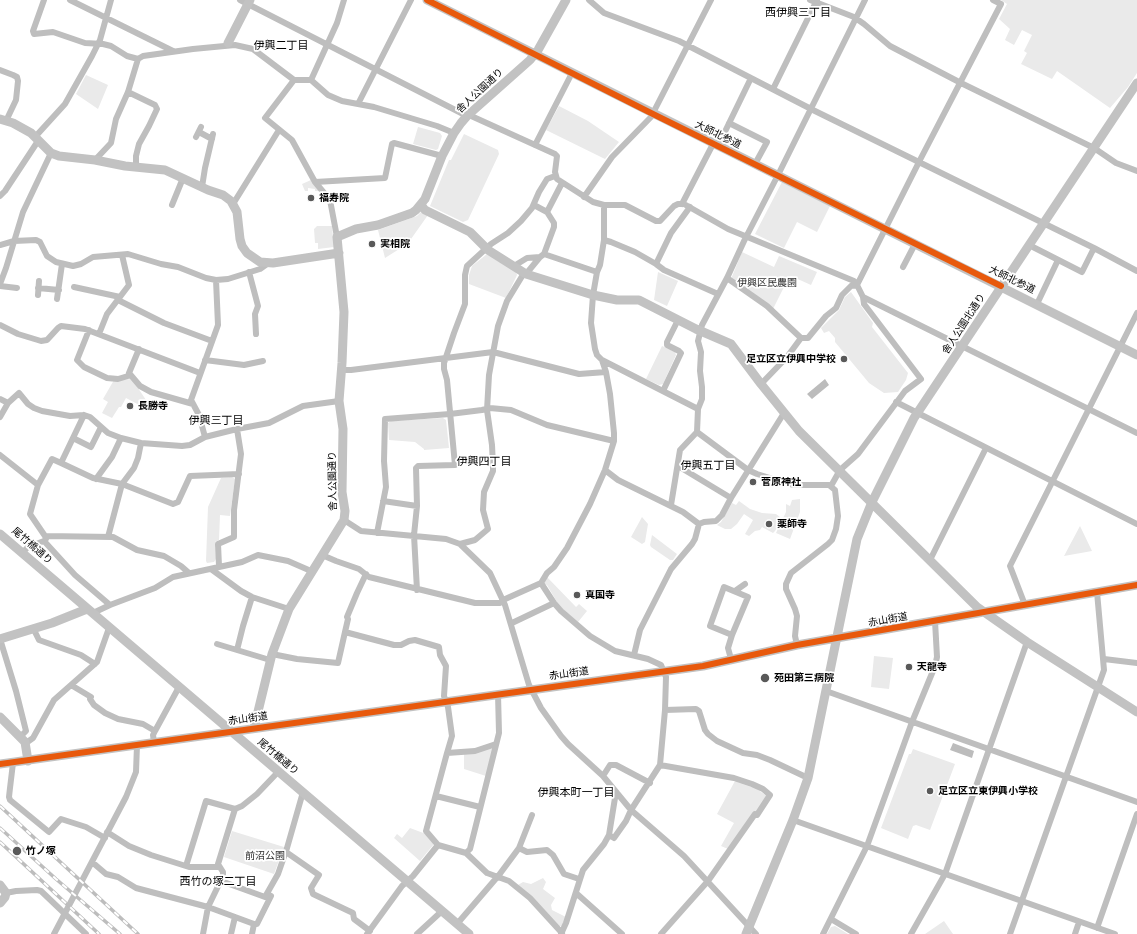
<!DOCTYPE html>
<html>
<head>
<meta charset="utf-8">
<style>
	body { margin:0 }
	canvas { display:block; background:#fff }
</style>
</head>
<body>
<canvas width="1137" height="934"></canvas>
<script>
const ctx = document.querySelector('canvas').getContext('2d');
ctx.lineJoin = 'round';
function paint(path, color) {
  ctx.fillStyle = color;
  ctx.fill(path, 'evenodd');
}
function poly(rows) {
  const path = new Path2D();
  for (const r of rows) {
    path.moveTo(r[0], r[1]);
    for (let i = 2; i < r.length; i += 2) path.lineTo(r[i], r[i + 1]);
  }
  return path;
}
function trace(path, color, width, dash) {
  ctx.strokeStyle = color;
  ctx.lineWidth = width;
  ctx.lineCap = dash ? 'butt' : 'round';
  ctx.setLineDash(dash || []);
  ctx.stroke(path);
}
function write(font, color, halo, rows, align = 'center') {
  ctx.font = font + ' Arial,"Noto Sans JP",sans-serif';
  ctx.lineWidth = 3.5;
  ctx.setLineDash([]);
  ctx.textBaseline = 'middle';
  ctx.strokeStyle = halo;
  ctx.fillStyle = color;
  for (const [text, x, y, turn = 0] of rows) {
    ctx.save();
    ctx.translate(x, y);
    ctx.rotate((+turn || 0) * Math.PI / 180);
    ctx.textAlign = isNaN(turn) ? turn : align;
    if (halo) ctx.strokeText(text, 0, 0);
    ctx.fillText(text, 0, 0);
    ctx.restore();
  }
}
const green = poly([
	[1001,0,1137,0,1137,73,1128,87,1110,108,1057,71,1052,79,1021,64,1027,53,1024,51,1032,35,1022,30,1014,45,1005,40,1010,29,999,19,1007,4],
	[86,75,108,85,98,109,76,94],
	[559,106,588,121,619,142,605,159,546,130],
	[418,127,440,133,442,136,438,149,436,150,413,144],
	[464,134,498,150,499,154,468,220,463,222,430,206,449,160,451,160],
	[311,180,320,191,315,191,315,189,308,188,308,191,305,191,302,184],
	[782,182,830,206,817,232,797,222,784,248,755,234],
	[421,212,428,215,411,239,410,244,404,246,385,258,378,230,417,216],
	[317,226,332,226,334,247,318,249,318,243,315,243,314,229],
	[742,252,774,267,779,256,817,272,811,285,791,276,788,279,773,309,731,279],
	[487,254,516,272,517,275,506,298,469,284,469,275,472,266],
	[658,272,678,281,667,306,654,300],
	[851,292,873,323,872,327,908,373,906,380,898,392,884,393,869,383,835,342,835,338,829,331,824,333,821,328,839,310,845,297],
	[662,346,675,352,676,355,663,384,659,385,646,379],
	[132,379,148,403,145,408,126,398,121,407,119,407,112,418,102,413,108,402,103,399,114,380],
	[443,418,446,420,449,448,424,450,424,449,415,442,389,440,388,423,391,421],
	[232,477,235,479,230,516,220,515,219,540,215,542,216,559,214,562,207,563,206,561,208,507,221,478],
	[800,499,800,512,790,539,776,533,786,512,786,504,790,506,792,500],
	[739,501,750,509,762,513,776,514,780,517,780,522,775,531,773,533,762,527,760,530,755,531,749,536,745,534,753,520,744,514,737,524,731,529,725,529,717,525,721,522,732,503,736,505],
	[642,517,648,524,645,542,642,544,631,537],
	[1080,526,1092,551,1064,556],
	[652,535,677,554,673,560,670,560,651,547,650,545],
	[547,577,576,607,579,604,587,611,578,622,564,610,557,602,547,585,544,584],
	[874,656,893,658,889,689,871,687],
	[493,748,486,776,464,769,464,754],
	[913,749,955,764,930,830,916,825,913,826,908,839,881,828,909,754,911,754],
	[735,781,752,786,767,796,757,812,728,849,721,846,734,823,717,814],
	[410,828,426,834,434,844,420,861,394,838,397,834,402,838],
	[232,831,284,847,274,874,224,857],
	[543,878,546,882,543,889,555,898,551,905,552,910,566,917,563,926,559,926,518,885,523,882,531,884],
	[944,921,953,934,925,934],
	[835,926,848,934,827,934,831,927]
]);
const water = poly([
	[825,379,829,385,812,399,807,394],
	[953,743,974,751,972,758,950,750]
]);
const street = poly([
	[44,0,33,31,34,34,53,32,85,43,103,44,111,46,127,56,138,59],
	[70,0,173,51],
	[240,0,467,116],
	[344,0,337,23,311,80,294,80,265,118,292,140,315,182,385,178,392,144,394,143,442,156],
	[589,0,604,13,679,41,815,111,1094,248,1137,271],
	[810,0,854,17,864,24,890,46,961,83,1094,148,1116,163,1137,171],
	[0,70,13,75,17,77,18,81,16,100,6,121],
	[311,80,328,95,342,101,374,107,437,126,454,133],
	[773,89,817,0],
	[128,92,155,105,157,109,149,126,139,144,136,156,136,167],
	[358,104,411,0],
	[469,115,555,154,557,156,555,172,557,179,593,202,604,205,625,205,656,221,660,221,674,206,678,204,684,204,728,229,854,281,857,285,863,297,864,304,921,379,905,391,858,454,840,470,831,486],
	[729,123,767,142,755,164],
	[199,132,212,139],
	[35,137,65,104,92,56,100,40,111,0],
	[196,137,201,127],
	[535,145,572,73],
	[718,146,751,78],
	[95,160,111,143,116,119,128,92,138,59,143,56,193,49,235,45,253,49,294,80],
	[315,182,330,200,337,237],
	[202,187,205,168,213,134],
	[0,196,5,191,38,141],
	[584,197,612,157,651,117,711,0],
	[233,204,279,130],
	[682,204,713,144],
	[172,205,183,178],
	[534,205,547,212],
	[604,240,611,242,635,252,656,264,664,270,718,294],
	[0,245,14,241,36,240,40,242,47,256,56,262,73,266,81,264,93,257,128,254,161,264,178,267,206,278,216,280,228,279,260,269,267,264],
	[1029,245,1082,272,1094,248],
	[544,254,597,272],
	[656,264,671,233,690,207],
	[514,266,527,258,540,257],
	[903,267,915,244],
	[249,272,258,306,255,314,256,334],
	[526,274,540,257,544,254,554,227,554,223,547,212,562,183],
	[727,278,767,306,801,338],
	[0,284,6,268,23,212,51,153],
	[0,286,17,288],
	[74,287,120,297],
	[38,288,59,290],
	[38,295,39,281],
	[863,297,1137,433],
	[57,299,62,264],
	[118,300,164,323,212,341],
	[1037,304,1058,260],
	[0,325,18,334,41,341,47,340,58,328,61,326,85,329,200,373],
	[89,330,77,360,84,367,107,378,118,379,128,376,129,373],
	[99,334,107,314,129,285,122,255],
	[139,349,129,373,140,386,151,392,193,404],
	[205,360,244,365,263,361],
	[602,360,698,409],
	[342,370,351,370,493,352,579,374,606,372],
	[761,384,787,357,801,338,808,338,826,316,836,308,842,295,851,286,857,285,921,158,1001,4,993,0],
	[663,391,681,353,679,351,667,345,667,342,678,320],
	[0,399,8,403],
	[896,402,1137,524],
	[0,417,8,403,19,393,28,404,34,408,42,411,70,416,84,415,90,417,108,433,121,438,141,443,182,446,190,445,205,437,237,429,269,423,303,406,339,401],
	[697,432,748,470,757,474,793,485,829,485,835,490,838,516,836,529,832,540,828,544,791,573,786,584,786,589,795,609,797,616,795,636,797,645],
	[205,437,199,415,191,400,218,325,216,280],
	[73,438,91,447,101,427],
	[0,455,38,485],
	[61,463,93,478,122,484,173,504,178,502,190,476,239,474],
	[678,466,731,498],
	[605,470,618,480,683,512,699,524],
	[96,479,112,457,121,438],
	[383,501,417,506],
	[671,505,680,450,697,432,698,409,702,399,702,387,700,371,701,352,698,341,702,325,727,278,745,239,778,175,865,0],
	[344,520,361,531,446,539,460,544,490,573,505,605,529,685,541,708,561,736,568,744,603,776,631,810,684,856,756,934],
	[377,533,386,487,384,461,385,419,450,414,482,410,490,408,511,410,547,425,614,441],
	[45,536,113,537,137,550,164,556,181,566,189,573],
	[108,537,122,484,134,468,138,458,141,443],
	[44,541,75,575,110,605,93,613],
	[460,544,475,540,488,529,483,510,484,492,493,471,493,466,492,445,487,410,489,375,498,326,507,301,524,273],
	[22,553,28,547,44,541,46,539,45,536,30,514,38,485,52,459,61,463,84,415],
	[322,555,336,561,359,569,369,577,475,603,500,603,503,600,541,583,547,573,554,567,567,548,590,504,605,470,614,441,614,433,610,394,606,372,602,360,597,355,595,349,591,323,593,295,597,272,600,265,604,240,604,205],
	[930,560,986,448],
	[219,566,218,544,234,537,234,510,241,454,237,429],
	[211,569,241,591,252,597,289,609],
	[541,583,554,603,561,611,590,636,615,651,648,659,661,665,666,677,665,710,660,765,631,810,626,821,614,838,609,835,604,844,583,870,566,923,561,934],
	[417,590,414,535,417,506,416,468,418,466,455,465,447,380,444,369,444,363,454,333,465,304,465,275,467,266,491,244,508,233,521,221,532,208,539,192,547,179,555,176],
	[735,591,745,584],
	[110,605,155,588,173,577,242,562,258,555,288,561,311,571],
	[1025,605,1010,566,1137,313],
	[512,623,554,603],
	[33,628,39,640,81,655,95,664],
	[345,632,394,645,401,645,409,641,415,640,439,647,440,655,446,666,444,696,448,707,452,736,447,753],
	[0,639,16,691,26,731,21,736],
	[217,644,270,660],
	[237,650,243,626,252,597],
	[272,654,297,659,338,663,345,632,348,619,347,617,357,593,366,574],
	[634,655,640,630,671,569,692,544,695,539,699,524,704,522,716,521,722,515,731,498,784,413],
	[731,659,728,648,732,635,748,597,724,587,710,626,732,635],
	[1104,659,1137,663],
	[71,685,91,697,90,699,94,705,105,713,118,719,143,724,155,731],
	[826,691,1137,802],
	[665,710,696,709,699,711,705,730,708,734,717,741,743,753,757,755,770,760,808,778],
	[154,742,153,735,155,731,179,687],
	[26,743,33,738,54,700,97,662,109,628],
	[496,744,475,751,447,753,426,831,438,845,466,853,487,873,509,881,530,898,562,933],
	[13,763,10,788,9,797,10,800,49,832,61,819,86,827,105,838],
	[660,765,734,778,752,784,763,789,770,795,757,815,755,814,708,881,661,934],
	[603,776,610,765,616,765,650,783],
	[436,796,480,807],
	[793,820,1115,934],
	[107,832,129,846,151,855,189,867,219,867],
	[609,835,615,798,613,790],
	[519,848,527,852,547,850,553,855,564,874,579,879],
	[286,852,319,875,311,888,313,894,353,913,354,919,370,931],
	[466,853,470,849,499,733,498,694],
	[92,862,106,874,118,877,136,888,208,907,254,924],
	[186,866,206,801,235,809],
	[221,881,265,897,278,874,287,848,303,792],
	[6,893,16,891,37,890,41,891,86,934],
	[576,893,622,934],
	[831,919,856,934],
	[457,924,499,875,519,848,532,815],
	[1097,928,1137,814],
	[54,934,126,797,136,772,137,745],
	[203,934,208,907,223,876,223,872,218,864,235,809,242,806,257,794,278,772],
	[231,934,235,917],
	[252,934,254,924,257,924,271,896,267,894],
	[367,934,402,886,413,876,438,845],
	[417,934,442,911],
	[823,934,867,846,912,722,935,666,937,657,935,621],
	[911,934,945,874,1027,642],
	[1010,934,1104,670,1097,592],
	[1075,934,1079,922]
]);
const secondary = poly([
	[427,0,1137,355],
	[228,43,250,0],
	[0,119,13,123,31,133,51,153,59,156,95,160,125,166,165,170,208,190,223,195,231,201,237,212,240,239,242,246,247,253,260,262,273,263,339,253],
	[421,205,425,210,470,232,488,250,526,274,593,295,617,300,639,300,696,329,731,344,761,384,799,431,977,607,1027,642,1137,712],
	[0,534,469,934],
	[0,639,52,623,87,609],
	[0,717,25,742,28,761],
	[254,728,272,654,289,609,344,520,345,511,342,492,343,429,339,401,342,363,344,312,337,237,356,229,378,225,412,213,416,210,425,199,442,156,454,133,461,123,467,116,530,60,538,50,566,0],
	[0,764,703,666,797,645,1137,585],
	[0,885,6,893,5,897,0,903],
	[746,934,793,820,808,778,857,539,872,502,914,418,1137,83]
]);
const rail = poly([
	[0,806,138,934],
	[0,828,56,879,120,934],
	[0,842,99,934]
]);
const cycleway = poly([
	[427,0,653,114,1001,286],
	[0,764,703,666,797,645,1137,585]
]);
const markers = [
	[311,198,4,"#595959"],
	[372,244,4,"#595959"],
	[844,359,4,"#595959"],
	[130,406,4,"#595959"],
	[753,482,4,"#595959"],
	[769,524,4,"#595959"],
	[577,595,4,"#595959"],
	[909,667,4,"#595959"],
	[765,678,5,"#595959"],
	[930,791,4,"#595959"],
	[17,851,5,"#595959"]
];
const streetNames = [
	["舎人公園通り",480,91,-43],
	["大師北参道",718,135,26],
	["大師北参道",1012,280,26],
	["舎人公園北通り",964,324,-57],
	["舎人公園通り",333,481,-91],
	["尾竹橋通り",32,546,41],
	["赤山街道",888,620,-10],
	["赤山街道",569,674,-8],
	["赤山街道",248,719,-8],
	["尾竹橋通り",278,757,40]
];
const poiNames = [
	["福寿院",319,198],
	["実相院",380,244],
	["足立区立伊興中学校",836,359,"right"],
	["長勝寺",138,406],
	["菅原神社",761,482],
	["薬師寺",777,524],
	["真国寺",585,595],
	["天龍寺",917,667],
	["苑田第三病院",774,678],
	["足立区立東伊興小学校",938,791],
	["竹ノ塚",26,851]
];
const parkNames = [
	["伊興区民農園",767,283],
	["前沼公園",265,856]
];
const neighbourhoodNames = [
	["西伊興三丁目",798,13],
	["伊興二丁目",281,46],
	["伊興三丁目",216,421],
	["伊興四丁目",484,462],
	["伊興五丁目",708,466],
	["伊興本町一丁目",576,793],
	["西竹の塚二丁目",218,882]
];
paint(green, '#eaeaea');
paint(water, '#bcbcbc');
trace(street, '#bebebe', 6);
trace(secondary, '#c2c2c2', 9);
trace(rail, '#bdbdbd', 3.5);
trace(rail, '#fff', 2, [6]);
trace(cycleway, '#e8590c', 6);
for (const [x, y, r, color] of markers) {
  const dot = new Path2D();
  dot.arc(x, y, r, 0, 2 * Math.PI);
  ctx.fillStyle = color;
  ctx.fill(dot);
  trace(dot, '#fff', 1.5);
}
write('10px', '#000', '#fff', streetNames);
write('bold 10px', '#000', '#fff', poiNames, 'left');
write('10px', '#303030', '#fff', parkNames);
write('11px', '#000', '#fff', neighbourhoodNames);
</script>
</body>
</html>
